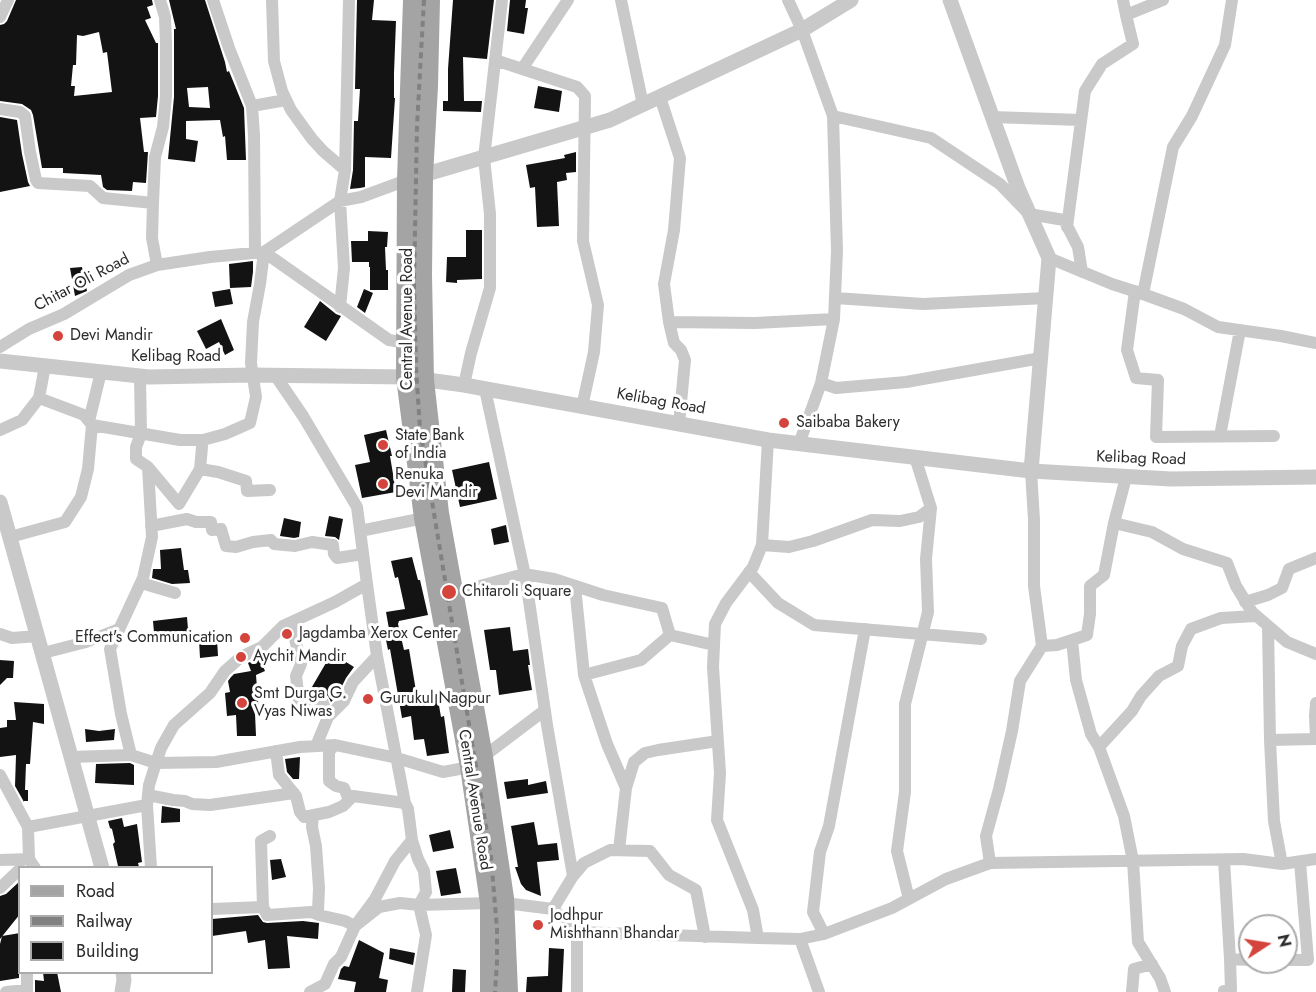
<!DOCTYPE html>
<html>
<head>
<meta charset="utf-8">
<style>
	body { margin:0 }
	#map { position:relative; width:1316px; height:992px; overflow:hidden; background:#fff; font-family:Jost,sans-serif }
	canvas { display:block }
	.legend { position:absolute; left:18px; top:866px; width:195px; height:108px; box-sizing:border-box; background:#fff; border:2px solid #ababab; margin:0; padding:8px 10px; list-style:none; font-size:18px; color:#2c2c2c }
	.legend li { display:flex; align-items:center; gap:12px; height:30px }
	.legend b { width:30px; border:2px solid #ababab }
	.north { position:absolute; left:1238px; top:914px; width:60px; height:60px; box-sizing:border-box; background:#fff; border:2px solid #ababab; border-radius:50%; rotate:78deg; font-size:16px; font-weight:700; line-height:24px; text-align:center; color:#2c2c2c }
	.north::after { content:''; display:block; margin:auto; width:21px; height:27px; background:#d4443c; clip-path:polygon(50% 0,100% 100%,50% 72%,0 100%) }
</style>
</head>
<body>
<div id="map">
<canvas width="1316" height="992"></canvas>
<ul class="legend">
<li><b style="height:8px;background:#a4a4a4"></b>Road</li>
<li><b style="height:8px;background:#818181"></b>Railway</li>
<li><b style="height:16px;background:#131313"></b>Building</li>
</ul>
<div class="north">N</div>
</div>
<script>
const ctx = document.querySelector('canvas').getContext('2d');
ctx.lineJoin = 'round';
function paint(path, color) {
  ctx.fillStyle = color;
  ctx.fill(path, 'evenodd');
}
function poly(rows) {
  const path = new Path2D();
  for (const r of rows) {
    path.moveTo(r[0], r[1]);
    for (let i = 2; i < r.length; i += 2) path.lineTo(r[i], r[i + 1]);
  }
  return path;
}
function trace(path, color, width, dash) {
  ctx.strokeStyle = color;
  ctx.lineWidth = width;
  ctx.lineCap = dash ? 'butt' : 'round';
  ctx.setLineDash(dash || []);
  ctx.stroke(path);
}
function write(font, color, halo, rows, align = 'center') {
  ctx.font = font + ' Jost,sans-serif';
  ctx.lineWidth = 6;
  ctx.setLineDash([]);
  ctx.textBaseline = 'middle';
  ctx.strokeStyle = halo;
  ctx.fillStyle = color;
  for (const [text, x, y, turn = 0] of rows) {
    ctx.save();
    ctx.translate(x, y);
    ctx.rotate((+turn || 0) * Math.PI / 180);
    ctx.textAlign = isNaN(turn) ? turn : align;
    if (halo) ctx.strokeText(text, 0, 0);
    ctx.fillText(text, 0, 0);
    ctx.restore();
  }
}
const building = poly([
	[16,0,152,0,153,5,147,7,151,18,145,20,156,43,158,43,158,96,156,117,140,118,144,152,148,152,146,183,133,182,132,191,107,190,103,187,101,175,63,173,63,168,42,168,33,115,31,110,22,104,0,101,0,25,4,24,7,21],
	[99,32,103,53,107,52,112,92,74,96,75,86,71,86,73,65,76,65,77,35,83,36],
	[169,0,205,0,225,62,227,72,229,71,244,108,246,160,227,160,225,136,223,137,220,120,186,121,186,139,198,141,195,162,168,159,174,97,174,29,176,29],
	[208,87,210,108,189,107,187,88],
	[357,0,374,0,372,20,396,21,394,73,394,98,395,98,391,158,365,157,365,187,360,188,350,189,353,170,354,121,358,121,360,89,355,89],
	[453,0,494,0,487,59,463,57,464,101,482,101,481,112,443,111,443,101,448,101,448,69],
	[510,0,526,0,525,8,528,8,524,34,507,31],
	[538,86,562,91,559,112,534,108],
	[0,117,17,120,22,154,28,182,30,186,0,192],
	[576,152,576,172,566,173,567,180,557,182,559,226,537,227,535,187,530,188,526,165,565,158,564,155],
	[466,230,482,230,482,279,457,280,457,283,446,282,447,257,466,257],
	[368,231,388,232,387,247,385,247,386,270,388,270,388,290,370,290,370,267,369,267,369,262,352,262,351,241,368,241],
	[253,261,253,272,251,287,230,288,229,264],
	[82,267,87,291,75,296,70,268],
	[230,289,233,304,215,307,212,292],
	[364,289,373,293,365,313,357,307],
	[320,301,336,314,341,316,326,341,304,327],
	[221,319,234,350,225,355,219,342,206,349,197,331],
	[386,430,392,456,390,456,396,492,362,498,355,465,370,462,364,435],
	[489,462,497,499,460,507,452,470],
	[329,516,343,519,339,540,335,537,325,536],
	[284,518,301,522,299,537,294,538,280,536],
	[506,525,509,542,494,545,491,529],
	[181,548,184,570,188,570,190,583,172,584,152,578,153,569,161,569,160,550],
	[412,557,418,580,420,580,428,615,399,621,398,624,404,650,409,649,417,697,437,694,441,717,444,716,449,753,427,756,424,739,414,740,411,716,402,718,390,649,388,650,384,630,389,629,386,612,405,609,398,577,395,578,391,561],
	[187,617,189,641,155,644,153,621],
	[510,627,513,651,528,649,530,665,528,665,532,690,499,695,496,670,490,670,484,630],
	[217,639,218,656,200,658,199,640],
	[330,656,346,662,354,667,346,678,337,696,331,702,328,696,309,692],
	[259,657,265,671,256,675,259,713,255,713,256,736,237,736,236,715,227,716,225,693,230,692,228,681,231,677,234,674,251,671,248,663],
	[0,660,14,661,13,678,7,678,0,685],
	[14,702,44,704,44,724,33,722,30,764,26,764,25,790,28,790,28,801,24,801,24,802,15,786,16,755,0,757,0,728,7,727,7,720,16,720],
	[85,729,99,731,115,729,114,740,86,742],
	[300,757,299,779,293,779,287,772,285,759],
	[130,763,134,765,134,785,95,783,96,764],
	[528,779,528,785,546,781,548,793,507,799,504,782],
	[162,806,180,809,180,822,161,823],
	[122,818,124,827,137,824,142,862,138,863,139,867,120,867,118,866,113,844,115,842,112,829,110,828,108,821],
	[534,822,538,845,557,843,559,860,537,862,541,896,526,890,521,884,515,867,518,867,511,826],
	[450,830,454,848,433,852,429,835],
	[281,859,286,877,272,880,270,860],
	[456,868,461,893,441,896,436,871],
	[20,881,20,914,0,939,0,896,6,894],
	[258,915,263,922,267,923,303,921,319,923,318,939,287,936,290,968,268,969,265,940,248,943,246,931,212,936,212,919],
	[20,933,19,978,0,981,0,944,2,936],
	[359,940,384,953,379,978,388,980,386,992,354,992,356,982,338,979,341,969,344,966,349,967],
	[390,948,415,953,413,965,389,959],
	[549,948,564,949,562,992,526,992,527,977,548,976],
	[453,969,466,970,465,992,452,992],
	[43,972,57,972,61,992,35,992,35,980,44,981]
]);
const minor = poly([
	[213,0,229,48,252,106,254,135,255,253],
	[272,0,274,61,282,91,291,110,312,139,323,151,345,170],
	[621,0,643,105],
	[788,0,802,30,833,116,837,251,834,319,821,383,799,444],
	[1123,0,1126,15],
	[0,17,8,0],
	[495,60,577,87,585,96,583,241,598,305,594,352,582,407],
	[522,69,568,0],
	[660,97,680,158,674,230,664,284,669,322,755,323,834,319],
	[252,106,286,100],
	[0,109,20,112,25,116,30,152,36,180,38,183,90,186,103,198,153,203],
	[833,116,931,138,1000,184,1029,214,1064,220,1078,247,1082,272],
	[992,117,1081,120],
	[1067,227,1085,91,1102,64,1133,44,1126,15,1163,0],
	[1049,258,1112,284,1143,294,1184,309,1218,327,1281,336,1316,343],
	[157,265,152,238,153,203,155,157,163,127,166,96,166,44,165,17,160,0],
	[1135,291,1127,350,1136,378,1158,380,1156,437,1274,436],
	[1143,294,1173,147,1192,116,1225,45,1232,0],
	[835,298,923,304,1046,298],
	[340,307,344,268,340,201,345,170,349,0],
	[669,322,674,343,681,350,685,360,679,424],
	[0,347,29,329,64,314,129,275,157,265,210,257,264,252,389,340,407,343],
	[140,377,141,434,136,447,136,459,148,467,152,537,143,578,110,649,121,714,131,755,156,763,216,762,300,747,335,745,397,758,443,772,470,767],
	[821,383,836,388,906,382,1041,358],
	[464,385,471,353,490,288,490,214,484,158,502,0],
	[485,389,526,580,547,725,573,876],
	[39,398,84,415,92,425,180,440,203,440,225,434,250,423,256,397,251,363,253,322,260,284,264,252,340,201,361,197,407,180],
	[89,421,101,372],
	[0,430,22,420,39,398,45,366],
	[1220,436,1240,330],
	[148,467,179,504,200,469,202,447,201,440],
	[200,469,218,472,246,481,247,491,270,490],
	[1129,477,1125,481,1114,523,1152,532,1183,549,1227,563,1236,586,1252,612,1287,642,1316,654],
	[151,526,187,519,196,522,211,522,212,530,221,529,226,546,236,547,253,542,271,540,274,544,295,546,312,542,333,545,334,554,337,558,363,554],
	[360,531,424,518],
	[10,537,65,522,81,497,88,469,92,425],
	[762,545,768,440],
	[749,572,778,603,814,625,981,639],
	[141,583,175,593],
	[367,584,377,656,405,803,408,809,412,840,418,859,424,871,426,892,419,905,426,935,417,992],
	[575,586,584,675,607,744,626,788,619,850],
	[454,593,524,574,554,579,603,595,662,608,670,635,714,645],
	[1245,602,1268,595,1282,588,1289,569,1316,558],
	[291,622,301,664,296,676,299,700,323,703,328,717],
	[1268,626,1270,740,1274,821,1282,864],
	[0,634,12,638,38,636],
	[1072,640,1076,680,1091,734,1099,747,1124,816,1133,861,1138,942,1160,978,1165,992],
	[1042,646,1057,645,1087,635,1090,614,1090,586,1104,575,1114,523],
	[43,653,86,642,119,629],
	[584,675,641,660,670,635],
	[1316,739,1315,716,1316,703],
	[1270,740,1316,739],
	[335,745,329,751,329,781,336,786,344,788,349,800],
	[316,746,328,717,344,701,353,682,377,656],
	[1099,747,1132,711,1141,696,1159,676,1178,666,1182,646,1191,629,1221,618,1256,616],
	[276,751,279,775,296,796,300,812,304,817,329,812,343,806,353,796,405,803],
	[71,757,131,755],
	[483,757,545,710],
	[0,775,28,827,147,805,149,785,156,763,161,748,174,725,210,693,225,671,241,657,262,647,283,626,335,602,367,584,357,507,303,416,275,375],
	[626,788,634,762,645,753,658,750,718,741],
	[148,795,173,800,185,801,192,804,210,805,294,793],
	[147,805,151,868],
	[313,815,312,827,316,846,319,888,318,911,319,915,345,921,355,926,375,899,395,861,412,840],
	[28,827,29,859,35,868],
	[0,860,29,859],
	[1224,860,1230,959],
	[990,863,986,836,999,789,1012,731,1020,681,1042,646,1034,586,1034,520,1031,471],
	[0,888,20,869],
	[909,899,897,851,905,792,905,704,928,612,926,559,931,508],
	[505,903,553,909,577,932],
	[263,907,267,915,311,912,319,915],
	[212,909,263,907,261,841,270,836],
	[553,909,573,876,584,863,610,850,650,851,669,875,696,890,705,937],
	[824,934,813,912,820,852,829,826,865,629],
	[800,939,758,938,753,910,717,820,720,773,713,667,715,624,726,603,753,567,762,545,789,547,813,541,872,520,900,521,919,517,931,508,915,457],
	[1286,960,1308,960,1300,862],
	[6,992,27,990],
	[27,992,27,972],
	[310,992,325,984,334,964,341,957,355,926,379,907,400,903,419,905,490,903],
	[577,992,577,932,758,938],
	[819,992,800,939,824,934,892,908,946,879,990,863,1243,859,1282,864,1316,859],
	[1132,992,1134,969,1152,964],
	[1224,992,1224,991,1231,990,1230,959,1250,960]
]);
const tertiary = poly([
	[950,0,1018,188,1049,258,1031,471],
	[413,178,610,120,802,30,851,0],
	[0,361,149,377,252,375,406,377,464,385,768,440,1031,471,1171,479,1316,477],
	[0,502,102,868],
	[122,992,124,980,123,972]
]);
const primary = poly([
	[413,0,407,180,406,377,424,518,470,767,490,903,490,992],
	[430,0,428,86,423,176,422,275,424,380,439,513,483,757,504,898,508,992]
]);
const rail = poly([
	[424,0,417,126,414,284,416,368,420,429,491,857,497,929,497,962,495,992]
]);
const markers = [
	[58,336,6,"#d4443c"],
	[784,423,6,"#d4443c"],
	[383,445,6,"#d4443c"],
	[383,484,6,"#d4443c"],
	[449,592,8,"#d4443c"],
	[287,634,6,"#d4443c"],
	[245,638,6,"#d4443c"],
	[241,657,6,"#d4443c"],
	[368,699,6,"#d4443c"],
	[242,703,6,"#d4443c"],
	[538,925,6,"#d4443c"]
];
const streetNames = [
	["Chitar Oli Road",82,283,-28],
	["Central Avenue Road",408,319,-90],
	["Kelibag Road",176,357],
	["Kelibag Road",661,402,10],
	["Kelibag Road",1141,459,2],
	["Central Avenue Road",474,800,81]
];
const poiNames = [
	["Devi Mandir",70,336],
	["Saibaba Bakery",796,423],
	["State Bank",395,436],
	["of India",395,454],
	["Renuka",395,475],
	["Devi Mandir",395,493],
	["Chitaroli Square",462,592],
	["Jagdamba Xerox Center",299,634],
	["Effect's Communication",233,638,"right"],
	["Aychit Mandir",253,657],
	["Smt Durga G.",254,694],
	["Vyas Niwas",254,712],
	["Gurukul Nagpur",380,699],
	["Jodhpur",550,916],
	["Mishthann Bhandar",550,934]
];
paint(building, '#131313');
trace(minor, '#c9c9c9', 12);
trace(tertiary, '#c9c9c9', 15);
trace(primary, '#a4a4a4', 20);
trace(rail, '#818181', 4, [6, 4.5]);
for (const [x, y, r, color] of markers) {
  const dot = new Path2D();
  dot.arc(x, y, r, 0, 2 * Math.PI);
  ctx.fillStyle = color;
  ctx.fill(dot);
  trace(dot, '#fff', 2);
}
write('16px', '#2c2c2c', '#fff', streetNames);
write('16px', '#2c2c2c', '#fff', poiNames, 'left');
</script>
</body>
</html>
